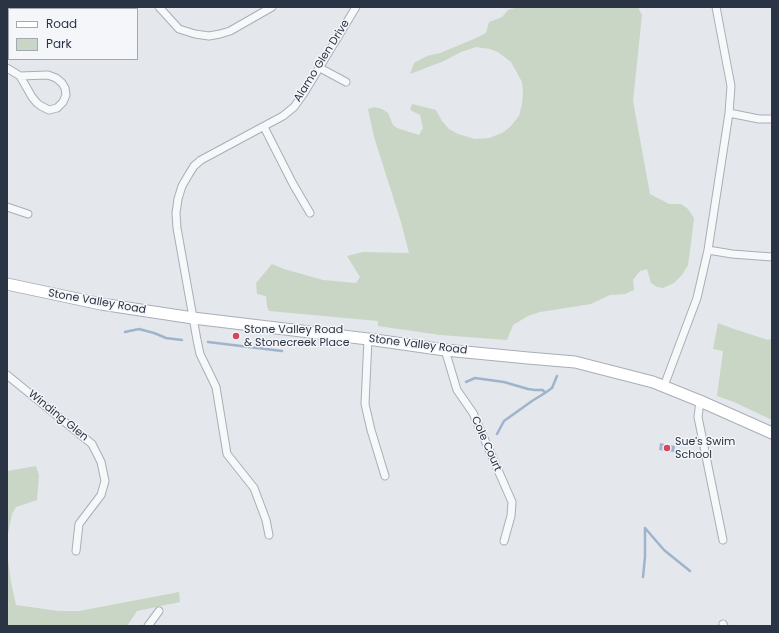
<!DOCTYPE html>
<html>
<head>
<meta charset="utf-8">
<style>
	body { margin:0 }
	#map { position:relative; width:779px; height:633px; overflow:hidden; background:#e4e7ec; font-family:Poppins,sans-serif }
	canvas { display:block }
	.frame { position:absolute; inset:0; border:8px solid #2b3445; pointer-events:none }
	.legend { position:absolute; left:8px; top:8px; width:130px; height:52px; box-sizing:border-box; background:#f4f6f9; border:1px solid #a4a8b1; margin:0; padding:5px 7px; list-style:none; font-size:12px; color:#2b3445 }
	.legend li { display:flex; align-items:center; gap:8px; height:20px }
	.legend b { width:20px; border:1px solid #a4a8b1 }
</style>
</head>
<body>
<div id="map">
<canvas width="779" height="633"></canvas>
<div class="frame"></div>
<ul class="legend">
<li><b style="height:5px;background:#fff"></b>Road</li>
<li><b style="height:11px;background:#c9d6c5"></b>Park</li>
</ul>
</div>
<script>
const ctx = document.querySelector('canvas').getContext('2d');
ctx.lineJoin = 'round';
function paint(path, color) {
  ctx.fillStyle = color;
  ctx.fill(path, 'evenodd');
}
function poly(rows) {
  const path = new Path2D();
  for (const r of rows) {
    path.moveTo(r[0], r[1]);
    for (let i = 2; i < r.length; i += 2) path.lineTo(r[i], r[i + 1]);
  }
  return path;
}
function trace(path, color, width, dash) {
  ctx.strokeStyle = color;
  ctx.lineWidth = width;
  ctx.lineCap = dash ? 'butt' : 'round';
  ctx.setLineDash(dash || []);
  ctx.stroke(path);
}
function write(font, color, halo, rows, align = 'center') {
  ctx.font = font + ' Poppins,sans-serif';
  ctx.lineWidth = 3;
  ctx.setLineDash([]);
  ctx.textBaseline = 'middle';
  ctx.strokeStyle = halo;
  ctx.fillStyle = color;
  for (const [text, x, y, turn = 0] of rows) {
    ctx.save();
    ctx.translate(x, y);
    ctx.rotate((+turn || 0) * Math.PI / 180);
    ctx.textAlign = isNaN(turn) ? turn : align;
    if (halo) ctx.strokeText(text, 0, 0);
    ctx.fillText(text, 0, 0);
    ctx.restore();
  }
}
const green = poly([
	[518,7,638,7,642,15,633,101,650,194,669,204,681,204,688,209,694,218,691,243,688,265,682,275,674,283,663,288,657,287,651,283,647,269,640,271,633,280,634,290,625,294,610,295,591,304,540,312,528,316,513,325,507,340,440,335,378,326,378,321,269,311,267,307,266,296,257,294,256,283,272,264,284,269,323,280,356,283,360,277,347,256,363,252,409,253,401,222,374,137,368,109,374,107,382,109,388,113,393,125,397,128,419,135,423,128,420,115,410,110,412,104,436,110,442,121,449,129,458,134,475,139,489,138,502,133,510,127,519,116,522,104,523,91,522,82,511,62,498,52,490,49,476,47,461,52,444,61,410,74,414,63,427,56,440,53,474,39,486,33,489,22,502,17,508,10],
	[718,323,734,329,768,340,772,338,772,420,734,402,717,396,723,351,713,349],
	[36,466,39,475,37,500,16,507,12,514,7,539,7,471],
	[7,552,11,582,16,605,59,611,79,611,179,592,180,602,137,611,127,626,7,626]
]);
const water = poly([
	[660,443,675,446,674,452,659,450]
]);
const stream = poly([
	[125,332,139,329,154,333,166,338,182,340],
	[208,342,282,351],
	[466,382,475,378,504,382,528,389,535,390,543,390,545,393,552,388,557,376],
	[497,434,504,421,532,401,545,393],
	[645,528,664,550,690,571],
	[643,577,645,557,645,528]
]);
const street = poly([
	[159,7,179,29,195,34,209,36,220,34,230,31,272,7],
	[7,68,20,76,48,75,56,78,62,83,65,88,66,95,63,102,57,108,49,110,41,106,37,103,32,97,20,76],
	[320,68,346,82],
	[729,113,759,119,772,119],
	[264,127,293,184,310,213],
	[7,207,28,214],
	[708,250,732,254,772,257],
	[368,339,365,404,371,430,385,476],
	[445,350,457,390,473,413,512,502,511,516,504,541],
	[7,375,92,444,101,462,105,481,101,495,79,524,76,551],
	[664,386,697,298,708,250,729,113,731,86,716,7],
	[700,401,698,417,723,540],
	[269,535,266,520,254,488,227,454,216,387,200,354,197,340,177,228,176,213,178,199,182,186,189,174,194,166,201,160,283,116,294,107,304,93,356,7],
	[723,624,724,626],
	[148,626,159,611]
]);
const secondary = poly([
	[7,284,101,304,193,318,368,339,445,350,528,358,575,362,653,382,700,401,772,433]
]);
const markers = [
	[236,336,4,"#d1495b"],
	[667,448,4,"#d1495b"]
];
const streetNames = [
	["Alamo Glen Drive",322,61,-58],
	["Stone Valley Road",97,302,10],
	["Stone Valley Road",418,345,7],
	["Winding Glen",58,416,39],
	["Cole Court",486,444,66]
];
const poiNames = [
	["Stone Valley Road",244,330],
	["& Stonecreek Place",244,343],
	["Sue's Swim",675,442],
	["School",675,455]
];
paint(green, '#c9d6c5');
paint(water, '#9fb4cc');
trace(stream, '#9fb4cc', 2.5);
trace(street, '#a9aeb7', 9);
trace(secondary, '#a9aeb7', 13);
trace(street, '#f7f8fa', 7);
trace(secondary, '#fff', 11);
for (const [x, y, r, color] of markers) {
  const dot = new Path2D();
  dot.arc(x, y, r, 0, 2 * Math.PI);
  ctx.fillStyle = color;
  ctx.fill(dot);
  trace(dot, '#f4f6f9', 1.5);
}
write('11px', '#2b3445', '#f4f6f9', streetNames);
write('11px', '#2b3445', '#f4f6f9', poiNames, 'left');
</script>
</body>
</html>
